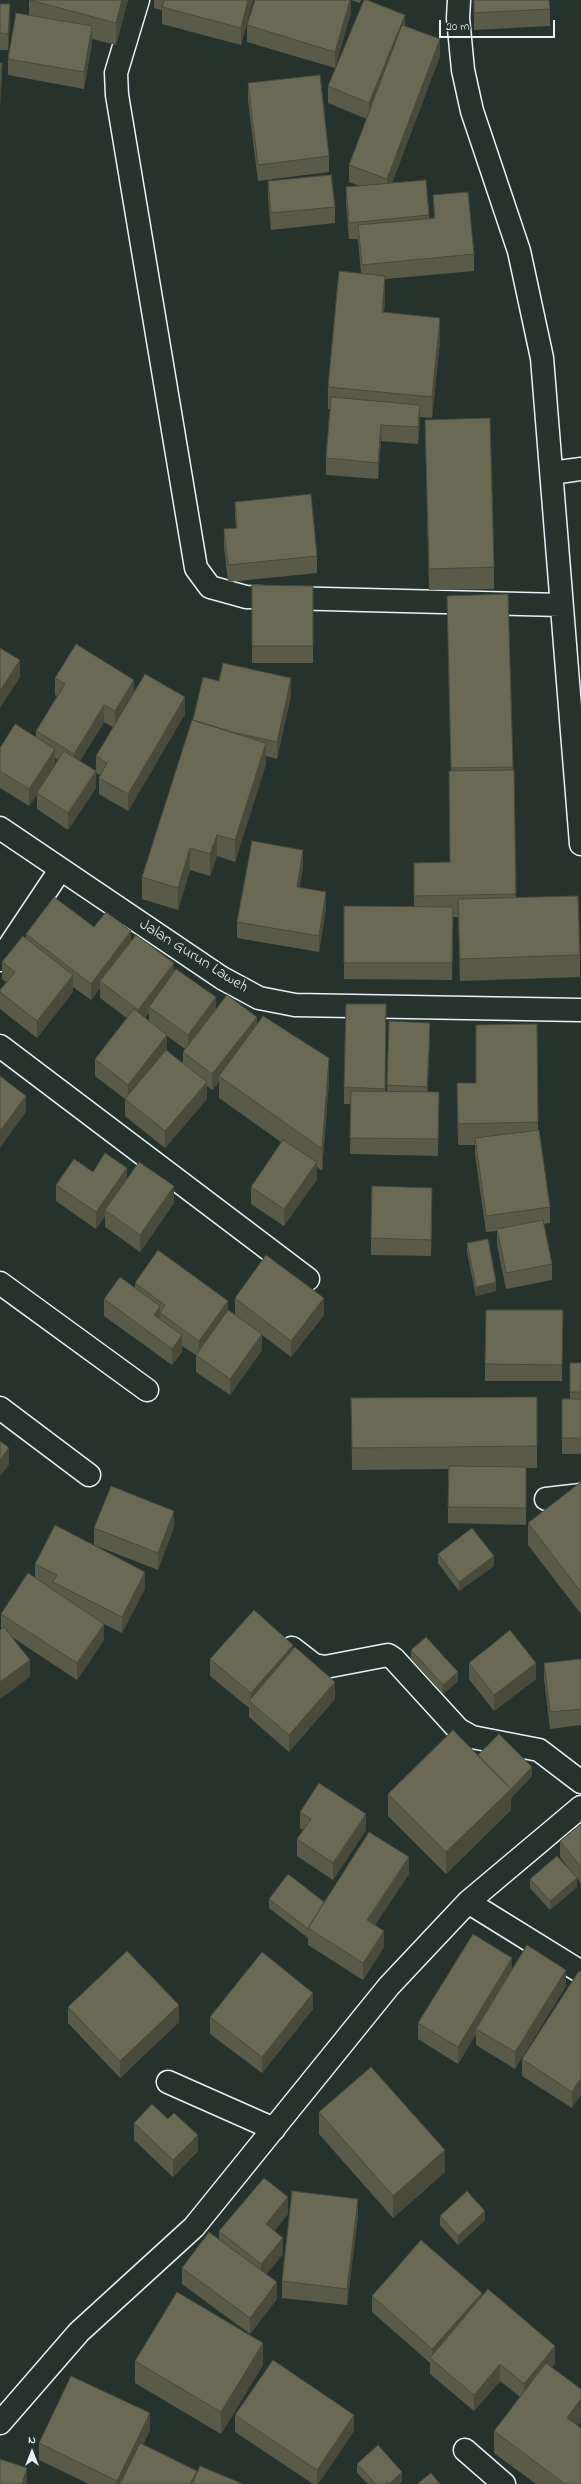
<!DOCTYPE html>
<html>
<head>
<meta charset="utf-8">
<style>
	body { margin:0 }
	#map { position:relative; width:581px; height:2484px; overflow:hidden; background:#26332d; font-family:"Indie Flower",sans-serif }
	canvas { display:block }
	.north { position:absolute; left:12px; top:2432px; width:40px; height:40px; -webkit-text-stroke:3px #26332d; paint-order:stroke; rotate:0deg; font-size:11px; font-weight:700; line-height:16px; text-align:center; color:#e8f1f8 }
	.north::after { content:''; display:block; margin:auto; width:14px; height:18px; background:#e8f1f8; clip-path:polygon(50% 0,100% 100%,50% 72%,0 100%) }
	.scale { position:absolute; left:439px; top:20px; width:116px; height:18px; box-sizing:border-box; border:2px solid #e8f1f8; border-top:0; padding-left:5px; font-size:12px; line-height:14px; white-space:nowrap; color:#e8f1f8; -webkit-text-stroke:3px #26332d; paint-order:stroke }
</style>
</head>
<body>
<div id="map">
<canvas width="581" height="2484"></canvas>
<div class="north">N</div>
<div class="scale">20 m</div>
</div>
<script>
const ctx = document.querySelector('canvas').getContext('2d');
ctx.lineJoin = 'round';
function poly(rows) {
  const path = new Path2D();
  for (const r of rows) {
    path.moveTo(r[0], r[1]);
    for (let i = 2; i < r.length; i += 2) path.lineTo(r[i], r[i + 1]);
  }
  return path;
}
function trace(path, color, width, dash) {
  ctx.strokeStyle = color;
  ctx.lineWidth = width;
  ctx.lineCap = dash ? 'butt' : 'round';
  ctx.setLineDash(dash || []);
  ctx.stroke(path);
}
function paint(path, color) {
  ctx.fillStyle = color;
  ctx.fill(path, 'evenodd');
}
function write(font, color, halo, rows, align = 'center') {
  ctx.font = font + ' "Indie Flower",sans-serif';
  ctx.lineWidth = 3.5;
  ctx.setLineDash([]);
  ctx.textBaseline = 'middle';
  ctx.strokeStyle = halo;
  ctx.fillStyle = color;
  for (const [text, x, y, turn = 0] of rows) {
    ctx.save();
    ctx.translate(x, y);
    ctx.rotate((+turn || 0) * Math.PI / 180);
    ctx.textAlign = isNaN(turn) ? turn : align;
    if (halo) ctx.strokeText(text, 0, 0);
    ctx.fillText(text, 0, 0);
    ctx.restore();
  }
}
const minor = poly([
	[138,0,116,73,117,95,196,568,210,587,246,597,561,605],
	[459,0,458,18,463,70,472,111,519,251,542,358,581,844],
	[552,473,581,469],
	[0,828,222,978,259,998,295,1005,581,1010],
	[0,960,60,870],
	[0,1046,308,1279],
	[0,1283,147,1390],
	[0,1408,89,1475],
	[546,1499,581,1495],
	[292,1648,314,1665,325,1667,388,1655,394,1659,458,1729,472,1737,539,1750,581,1782],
	[468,1902,581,1972],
	[168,2082,274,2129],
	[0,2423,79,2332,194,2227,389,1986,468,1902,581,1807],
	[465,2450,504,2484]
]);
const wall = poly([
	[29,0,128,0,116,45,92,39,92,43,84,89,8,75,8,59,29,15],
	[154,0,253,0,241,45,162,24,162,10,154,8],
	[255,0,361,0,360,3,351,0,351,13,335,68,247,42,247,25],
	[474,0,550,9,550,26,474,30],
	[0,4,10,21,8,50,0,50],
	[405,26,440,56,392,183,429,215,429,219,434,219,433,195,474,254,474,271,385,279,385,298,384,312,440,340,432,418,420,417,418,444,381,441,378,479,326,475,326,458,330,409,328,409,328,387,361,273,358,239,349,239,346,204,346,187,360,186,349,182,349,165,367,119,328,103,328,86],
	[248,83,329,156,329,172,258,181,248,100],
	[268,181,335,207,335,223,271,230,268,198],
	[425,420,494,567,494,589,429,590],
	[235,502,317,556,317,573,228,582,224,546,224,529,236,528,235,518],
	[252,585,313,586,313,663,252,663],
	[508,594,513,770,514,770,516,898,580,955,580,977,460,981,458,917,453,917,452,980,344,979,344,906,414,907,414,863,450,862,449,771,451,771,447,596],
	[55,678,134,691,185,714,128,811,99,794,99,778,100,775,96,773,96,756,113,727,104,722,80,761,96,788,68,830,37,809,37,794,29,806,0,788,0,748,36,737,36,731,57,696,55,695],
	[55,758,58,760,55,766],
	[219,681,291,695,277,759,266,756,266,764,235,862,217,856,210,876,190,870,178,910,142,899,142,877,193,720],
	[303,867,299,887,326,908,319,952,237,938,237,922],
	[94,927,131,941,174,971,216,1010,257,1024,329,1080,322,1171,317,1167,317,1179,284,1226,251,1204,251,1187,281,1142,219,1098,219,1082,212,1090,207,1086,207,1099,165,1148,125,1116,125,1099,95,1076,95,1059,127,1018,100,998,100,988,91,1000,73,987,73,992,37,1038,0,1009,0,990,6,982,2,979,2,962,26,938,26,934],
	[149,1013,149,1021,145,1018],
	[167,1036,185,1049,183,1052,183,1064,167,1050],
	[386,1004,385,1092,387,1092,387,1085,430,1039,427,1092,439,1092,438,1156,350,1154,351,1104,344,1104,344,1087],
	[537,1024,538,1130,550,1207,550,1223,544,1224,552,1264,552,1280,506,1289,497,1245,497,1231,486,1232,475,1154,475,1145,458,1145,457,1083,476,1083],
	[93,1172,127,1179,174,1203,140,1252,105,1227,105,1216,96,1229,56,1201,56,1185],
	[432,1204,431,1256,371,1255,371,1238],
	[467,1243,496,1291,476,1296,467,1252],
	[135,1283,228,1310,235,1314,235,1298,324,1315,291,1357,262,1335,262,1350,230,1395,196,1372,196,1355,182,1346,182,1352,172,1365,104,1316,104,1299,135,1288],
	[563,1310,562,1381,485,1381,485,1364],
	[570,1363,581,1363,581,1454,562,1454,562,1399,570,1399],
	[537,1397,537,1468,526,1468,526,1525,448,1523,448,1469,352,1470,351,1398],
	[581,1482,581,1614,528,1545,528,1523],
	[174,1527,158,1570,94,1545,94,1528],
	[438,1554,494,1566,459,1591,438,1563],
	[35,1564,145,1589,122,1633,104,1624,104,1640,77,1680,12,1637,30,1677,1,1629,1,1614,35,1578],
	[293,1650,335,1699,289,1752,249,1717,249,1708,210,1676,210,1659],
	[411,1650,458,1681,443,1694,411,1659],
	[581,1659,581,1725,550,1729,544,1679,544,1663],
	[469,1663,536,1679,494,1711,469,1679],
	[478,1755,532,1776,511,1798,511,1810,446,1874,388,1816,388,1794],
	[300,1812,366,1830,333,1880,297,1856,297,1839,303,1830,300,1828],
	[581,1824,581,1884,577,1878,577,1887,550,1910,530,1888,530,1879,574,1875,560,1857,560,1841],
	[409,1874,375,1925,384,1947,363,1980,308,1945,308,1938,269,1908,269,1899,324,1902],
	[512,1969,566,1986,515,2069,476,2045,476,2034,458,2064,418,2039,418,2023],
	[581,1972,572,2108,522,2076,522,2059],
	[68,2007,179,2022,120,2078,68,2023],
	[313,2009,262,2073,210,2034,210,2017],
	[319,2112,445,2172,393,2218,319,2134],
	[168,2119,198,2151,173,2177,134,2140,134,2123],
	[288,2214,275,2230,283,2254,266,2274,277,2299,250,2334,182,2284,182,2268,219,2240,219,2231],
	[358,2215,347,2305,282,2298,282,2281],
	[440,2216,485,2220,458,2245,440,2225],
	[372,2296,482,2296,555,2363,551,2368,578,2426,581,2484,536,2484,494,2453,494,2431,520,2397,500,2381,474,2411,430,2374,430,2363,372,2312],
	[135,2361,263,2365,221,2434,135,2383],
	[235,2415,354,2431,318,2484,313,2484,235,2432],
	[150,2430,143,2445,197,2473,243,2484,89,2484,39,2460,39,2443],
	[357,2464,402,2481,399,2484,368,2484,357,2473]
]);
const shadedWall = poly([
	[122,0,128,0,116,45,116,23],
	[248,0,253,0,241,45,241,28],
	[350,0,351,0,351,13,335,68,335,52],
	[10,4,10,21,8,50,8,34],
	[405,15,405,32,369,119,369,103],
	[92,26,92,43,84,89,84,72],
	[440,39,440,56,387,196,387,179],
	[2,63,2,80,0,108,0,92],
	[385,276,385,298,382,334,382,312],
	[440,318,440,340,432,418,432,397],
	[420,405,420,422,418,444,418,427],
	[381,425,381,441,378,479,378,463],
	[20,660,20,677,0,708,0,691],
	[291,678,291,695,277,759,277,742],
	[134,680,134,697,115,728,115,711],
	[185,697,185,714,128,811,128,794],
	[104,705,104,722,74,770,74,754],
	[266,743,266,764,235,862,235,840],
	[55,749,55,766,37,793,37,794,29,806,29,789],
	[96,771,96,788,68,830,68,813],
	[217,835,217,856,210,876,210,854],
	[190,848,190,870,178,910,178,888],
	[303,850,303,867,297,903,297,887],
	[326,892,326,908,319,952,319,936],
	[131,931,131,948,100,981,100,988,91,1000,91,984],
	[174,963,174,980,149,1007,149,1013,138,1027,138,1010],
	[73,975,73,992,37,1038,37,1021],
	[216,997,216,1013,188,1051,188,1035],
	[257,1017,257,1034,219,1076,219,1082,212,1090,212,1074],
	[430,1023,430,1039,427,1104,427,1087],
	[167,1035,167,1051,128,1101,128,1085],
	[329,1058,329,1080,322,1171,322,1149],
	[207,1082,207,1099,165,1148,165,1131],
	[26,1096,26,1112,0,1148,0,1131],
	[317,1162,317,1179,284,1226,284,1209],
	[127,1168,127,1184,105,1210,105,1216,96,1229,96,1212],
	[174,1186,174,1203,140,1252,140,1235],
	[432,1188,432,1204,431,1256,431,1240],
	[496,1282,496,1291,476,1296,476,1287],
	[324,1298,324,1315,291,1357,291,1341],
	[228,1301,228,1317,199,1358,199,1341],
	[160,1306,160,1323,154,1315],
	[262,1334,262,1350,230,1395,230,1379],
	[182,1335,182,1352,172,1365,172,1349],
	[9,1448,9,1465,0,1476,0,1460],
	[174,1511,174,1527,158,1570,158,1553],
	[494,1556,494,1566,459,1591,459,1582],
	[145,1572,145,1589,122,1633,122,1617],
	[104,1624,104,1640,77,1680,77,1663],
	[293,1645,293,1661,251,1702,251,1693],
	[30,1660,30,1677,0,1699,0,1682],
	[536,1663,536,1679,494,1711,494,1695],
	[458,1672,458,1681,443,1694,443,1685],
	[335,1682,335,1699,289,1752,289,1735],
	[532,1767,532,1776,511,1798,511,1810,446,1874,446,1852],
	[366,1814,366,1830,333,1880,333,1863],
	[409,1857,409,1874,367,1937,367,1920],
	[577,1878,577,1887,550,1910,550,1901],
	[384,1931,384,1947,363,1980,363,1963],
	[512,1958,512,1975,476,2029,476,2034,458,2064,458,2047],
	[566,1970,566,1986,515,2069,515,2052],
	[313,1993,313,2009,262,2073,262,2057],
	[179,2005,179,2022,120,2078,120,2061],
	[581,2078,581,2095,572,2108,572,2092],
	[198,2135,198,2151,173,2177,173,2160],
	[445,2150,445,2172,393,2218,393,2196],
	[288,2197,288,2214,266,2240,266,2224],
	[358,2199,358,2215,347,2305,347,2289],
	[485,2211,485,2220,458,2245,458,2236],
	[283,2238,283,2254,261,2281,261,2264],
	[277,2282,277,2299,250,2334,250,2318],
	[482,2293,482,2309,432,2360,432,2349],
	[263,2343,263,2365,221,2434,221,2412],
	[555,2346,555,2363,524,2401,524,2384],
	[500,2364,500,2381,474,2411,474,2395],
	[581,2399,581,2421,567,2440,567,2418],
	[150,2413,150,2430,123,2484,117,2484,117,2481],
	[354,2415,354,2431,318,2484,317,2484,317,2470],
	[27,2468,27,2484,22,2484],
	[197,2471,197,2484,190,2484],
	[402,2472,402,2481,399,2484,388,2484]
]);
const building = poly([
	[30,0,122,0,116,23,30,0],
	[164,0,248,0,241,28,162,7,164,0],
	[255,0,350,0,335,52,247,25,255,0],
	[364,0,367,0,405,15,369,103,328,86,364,0],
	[474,0,549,0,550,9,474,13,474,0],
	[0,4,10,4,8,34,0,33,0,4],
	[16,13,92,26,84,72,8,59,16,13],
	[402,25,440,39,387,179,349,165,402,25],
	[0,63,2,63,0,92,0,63],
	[320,75,329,156,258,165,248,83,320,75],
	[331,175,335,207,271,213,268,181,331,175],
	[426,180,429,215,349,223,346,187,426,180],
	[468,192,474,254,362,265,358,225,435,218,433,195,468,192],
	[339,271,385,276,382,312,440,318,432,397,328,387,339,271],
	[331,397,420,405,418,427,381,425,378,463,326,458,331,397],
	[490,418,494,567,429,569,425,420,490,418],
	[311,494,317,556,228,565,224,529,237,528,235,502,311,494],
	[252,585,313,586,313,646,252,646,252,585],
	[508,594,513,767,451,768,447,596,508,594],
	[76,644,134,680,115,711,104,705,74,754,36,731,65,684,55,678,76,644],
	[0,648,20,660,0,691,0,648],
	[223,663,291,678,277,742,232,732,193,720,203,677,219,681,223,663],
	[145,674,185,697,128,794,99,778,107,763,96,756,145,674],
	[192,720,266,743,235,840,217,835,210,854,190,848,178,888,142,877,192,720],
	[15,724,55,749,29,789,0,771,0,748,15,724],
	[64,751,96,771,68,813,37,793,64,751],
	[514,770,516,894,414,896,414,863,450,862,449,771,514,770],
	[252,841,303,850,297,887,326,892,319,936,237,922,252,841],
	[578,896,580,955,460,959,458,899,578,896],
	[54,897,94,927,106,912,131,931,91,984,26,934,54,897],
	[344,906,453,907,452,963,344,963,344,906],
	[136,935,174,963,138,1010,100,981,136,935],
	[23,936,73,975,37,1021,0,992,0,990,15,972,2,962,23,936],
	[176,969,216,997,188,1035,149,1007,176,969],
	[227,995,257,1017,212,1074,183,1052,227,995],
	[346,1004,386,1004,385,1089,344,1087,346,1004],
	[134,1009,167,1035,128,1085,95,1059,134,1009],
	[263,1016,329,1058,322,1149,219,1076,263,1016],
	[389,1021,430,1023,427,1087,387,1085,389,1021],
	[537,1024,538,1122,458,1124,457,1083,476,1083,476,1025,537,1024],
	[166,1050,207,1082,165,1131,125,1099,166,1050],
	[0,1076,26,1096,0,1131,0,1076],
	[351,1091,439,1092,438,1139,350,1138,351,1091],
	[539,1130,550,1207,486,1216,475,1138,539,1130],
	[283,1140,317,1162,284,1209,251,1187,283,1140],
	[105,1153,127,1168,96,1212,56,1185,74,1159,93,1172,105,1153],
	[139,1162,174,1186,140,1235,105,1210,139,1162],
	[372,1186,432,1188,431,1240,371,1238,372,1186],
	[543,1220,552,1264,506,1273,497,1229,543,1220],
	[488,1239,496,1282,476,1287,467,1243,488,1239],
	[158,1250,228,1301,199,1341,160,1313,165,1305,135,1283,158,1250],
	[266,1255,324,1298,291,1341,235,1298,266,1255],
	[120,1277,160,1306,154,1315,182,1335,172,1349,104,1299,120,1277],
	[228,1310,262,1334,230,1379,196,1355,228,1310],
	[486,1310,563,1310,562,1365,485,1364,486,1310],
	[570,1363,581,1363,581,1392,570,1392,570,1363],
	[537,1397,537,1446,352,1448,351,1398,537,1397],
	[562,1399,581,1399,581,1438,562,1438,562,1399],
	[0,1441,9,1448,0,1460,0,1441],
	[449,1466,526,1467,526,1508,448,1507,449,1466],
	[581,1482,581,1592,528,1523,581,1482],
	[111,1486,174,1511,158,1553,94,1528,111,1486],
	[55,1525,145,1572,122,1617,53,1582,57,1575,35,1564,55,1525],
	[472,1528,494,1556,459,1582,438,1554,472,1528],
	[28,1573,104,1624,77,1663,1,1614,28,1573],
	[254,1610,293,1645,251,1693,210,1659,254,1610],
	[4,1627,30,1660,0,1682,0,1630,4,1627],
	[510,1630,536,1663,494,1695,469,1663,510,1630],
	[426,1637,458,1672,443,1685,411,1650,426,1637],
	[295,1647,335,1682,289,1735,249,1701,295,1647],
	[581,1659,581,1709,550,1712,544,1663,581,1659],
	[453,1730,511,1789,446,1852,388,1794,453,1730],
	[499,1734,532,1767,511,1789,478,1755,499,1734],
	[319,1783,366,1814,333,1863,297,1839,311,1819,300,1812,319,1783],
	[581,1824,581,1867,560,1841,581,1824],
	[369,1832,409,1857,367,1920,384,1931,363,1963,308,1928,369,1832],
	[557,1856,577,1878,550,1901,530,1879,557,1856],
	[288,1874,324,1902,308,1929,269,1899,288,1874],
	[473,1934,512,1958,458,2047,418,2023,473,1934],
	[527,1945,566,1970,515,2052,476,2029,527,1945],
	[127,1951,179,2005,120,2061,68,2007,127,1951],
	[262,1952,313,1993,262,2057,210,2017,262,1952],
	[579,1971,581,1972,581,2078,572,2092,522,2059,579,1971],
	[371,2067,445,2150,393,2196,319,2112,371,2067],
	[152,2104,168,2119,174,2113,198,2135,173,2160,134,2123,152,2104],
	[264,2178,288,2197,266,2224,283,2238,261,2264,219,2231,264,2178],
	[292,2191,358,2199,347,2289,282,2281,292,2191],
	[467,2191,485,2211,458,2236,440,2216,467,2191],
	[209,2232,277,2282,250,2318,182,2268,209,2232],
	[421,2240,482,2293,432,2349,372,2296,421,2240],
	[488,2289,555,2346,524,2384,500,2364,474,2395,430,2358,488,2289],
	[177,2292,263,2343,221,2412,135,2361,177,2292],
	[273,2360,354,2415,317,2470,235,2415,273,2360],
	[546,2363,581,2389,581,2399,567,2418,581,2428,581,2484,565,2484,494,2431,546,2363],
	[71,2376,150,2413,117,2481,39,2443,71,2376],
	[140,2443,197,2471,190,2484,120,2484,140,2443],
	[378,2445,402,2472,389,2484,387,2482,386,2484,376,2484,357,2464,378,2445],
	[0,2459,27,2468,22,2484,0,2484,0,2459],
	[200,2466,243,2484,192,2484,200,2466],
	[431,2473,440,2484,417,2484,431,2473]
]);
const streetNames = [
	["Jalan Gurun Laweh",193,957,32]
];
trace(minor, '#e8f1f8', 25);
trace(minor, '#26332d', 22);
paint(wall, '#5a5a48');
paint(shadedWall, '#4a4a3b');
paint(building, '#696954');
trace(building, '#4a4a3b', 1);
write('16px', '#e8f1f8', '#26332d', streetNames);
</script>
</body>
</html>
